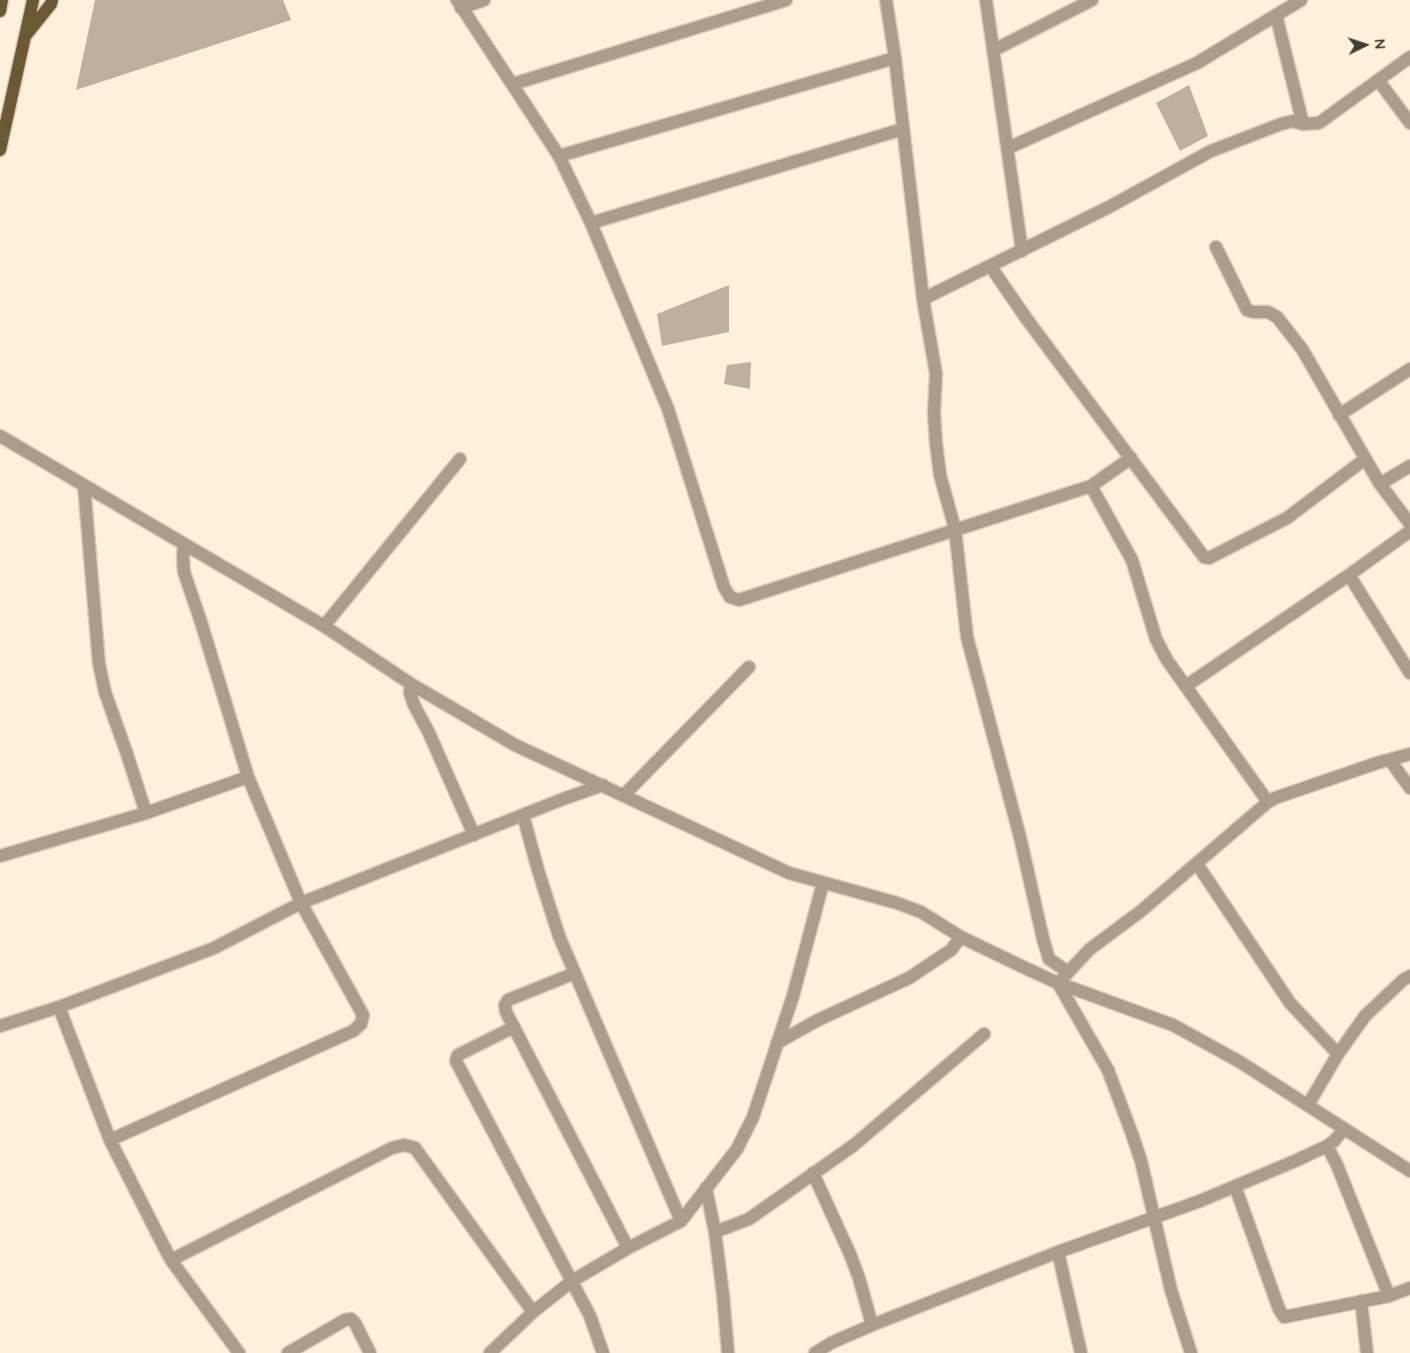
<!DOCTYPE html>
<html>
<head>
<meta charset="utf-8">
<style>
	body { margin:0 }
	#map { position:relative; width:1410px; height:1353px; overflow:hidden; background:#fdf1dc; font-family:Mulish,sans-serif }
	canvas { display:block }
	.north { position:absolute; left:1340px; top:20px; width:50px; height:50px; -webkit-text-stroke:4px #fdf1dc; paint-order:stroke; rotate:86deg; font-size:14px; font-weight:700; line-height:20px; text-align:center; color:#413c33 }
	.north::after { content:''; display:block; margin:auto; width:18px; height:22px; background:#413c33; clip-path:polygon(50% 0,100% 100%,50% 72%,0 100%) }
</style>
</head>
<body>
<div id="map">
<canvas width="1410" height="1353"></canvas>
<div class="north">N</div>
</div>
<script>
const ctx = document.querySelector('canvas').getContext('2d');
ctx.lineJoin = 'round';
function paint(path, color) {
  ctx.fillStyle = color;
  ctx.fill(path, 'evenodd');
}
function poly(rows) {
  const path = new Path2D();
  for (const r of rows) {
    path.moveTo(r[0], r[1]);
    for (let i = 2; i < r.length; i += 2) path.lineTo(r[i], r[i + 1]);
  }
  return path;
}
function trace(path, color, width, dash) {
  ctx.strokeStyle = color;
  ctx.lineWidth = width;
  ctx.lineCap = dash ? 'butt' : 'round';
  ctx.setLineDash(dash || []);
  ctx.stroke(path);
}
const building = poly([
	[95,0,283,0,291,20,76,90],
	[1189,85,1208,136,1180,151,1156,103],
	[729,285,729,332,662,346,657,314],
	[751,362,750,389,724,384,727,365]
]);
const minor = poly([
	[457,0,559,156,591,223,668,409,724,587,730,597,739,600,1091,486,1131,458],
	[886,0,895,58,923,299,936,374,934,413,936,443,940,475,955,529,967,637,1020,837,1043,939,1049,959,1068,972],
	[986,0,1022,251],
	[461,8,484,0],
	[1276,15,1303,124],
	[994,50,1092,0],
	[1378,80,1410,123],
	[513,84,786,0],
	[1008,148,1197,63,1301,0],
	[559,156,895,58],
	[591,223,903,129],
	[1216,247,1247,310,1253,312,1268,312,1277,317,1302,349,1380,484,1410,524],
	[991,267,1026,318,1204,557,1209,558,1287,518,1365,459],
	[923,299,1109,207,1211,151,1281,124,1293,121,1303,124,1319,123,1410,57],
	[1339,415,1410,369],
	[0,436,324,626,411,684,515,745,789,873,897,903,921,912,961,937,1023,967,1058,983,1173,1025,1240,1062,1410,1171],
	[1380,484,1410,466],
	[84,485,99,664,105,692,127,754,146,813],
	[1091,486,1132,560,1156,639,1167,660,1268,802],
	[1349,575,1410,673],
	[324,626,460,459],
	[411,684,410,693,414,705,429,733,474,835],
	[1186,686,1349,575,1410,531],
	[1390,760,1410,788],
	[624,795,749,667],
	[523,815,538,870,559,936,681,1221],
	[0,856,146,813,248,777],
	[1197,864,1290,1003,1338,1054],
	[575,973,508,1000,505,1005,506,1012,628,1248],
	[59,1007,110,1140,157,1233,171,1260,239,1353],
	[0,1026,59,1007,214,948,301,903,563,799,603,785],
	[514,1027,458,1055,456,1061,590,1316,603,1353],
	[777,1043,818,1020,909,978,951,950,961,937],
	[1308,1105,1338,1054,1365,1016,1403,980,1410,976],
	[110,1140,353,1031,361,1024,363,1015,301,903,248,777,201,622,184,572,183,558,184,544],
	[1327,1146,1337,1165,1389,1296],
	[813,1173,850,1254,859,1278,872,1325],
	[1235,1186,1279,1309,1284,1317,1389,1296,1410,1288],
	[706,1188,715,1232,723,1295,728,1353],
	[715,1232,749,1219,854,1145,984,1034],
	[1058,1252,1081,1353],
	[171,1260,392,1148,404,1145,415,1148,533,1312],
	[1361,1301,1367,1353],
	[288,1353,345,1320,351,1319,355,1323,370,1353],
	[490,1353,533,1312,572,1281,628,1248,681,1221,737,1149,753,1117,793,996,823,883],
	[815,1353,831,1343,872,1325,1058,1252,1200,1201,1295,1161,1327,1146,1334,1141,1344,1129],
	[1191,1353,1171,1290,1141,1161,1132,1134,1108,1070,1058,983,1090,949,1141,911,1268,802,1275,798,1377,763,1410,754]
]);
const major = poly([
	[0,11,2,0],
	[26,35,51,4,52,0],
	[0,150,33,0]
]);
paint(building, '#bdb19d');
trace(minor, '#d7cdba', 15);
trace(major, '#d7cdba', 15);
trace(minor, '#a99e89', 12);
trace(major, '#6c5833', 12);
</script>
</body>
</html>
